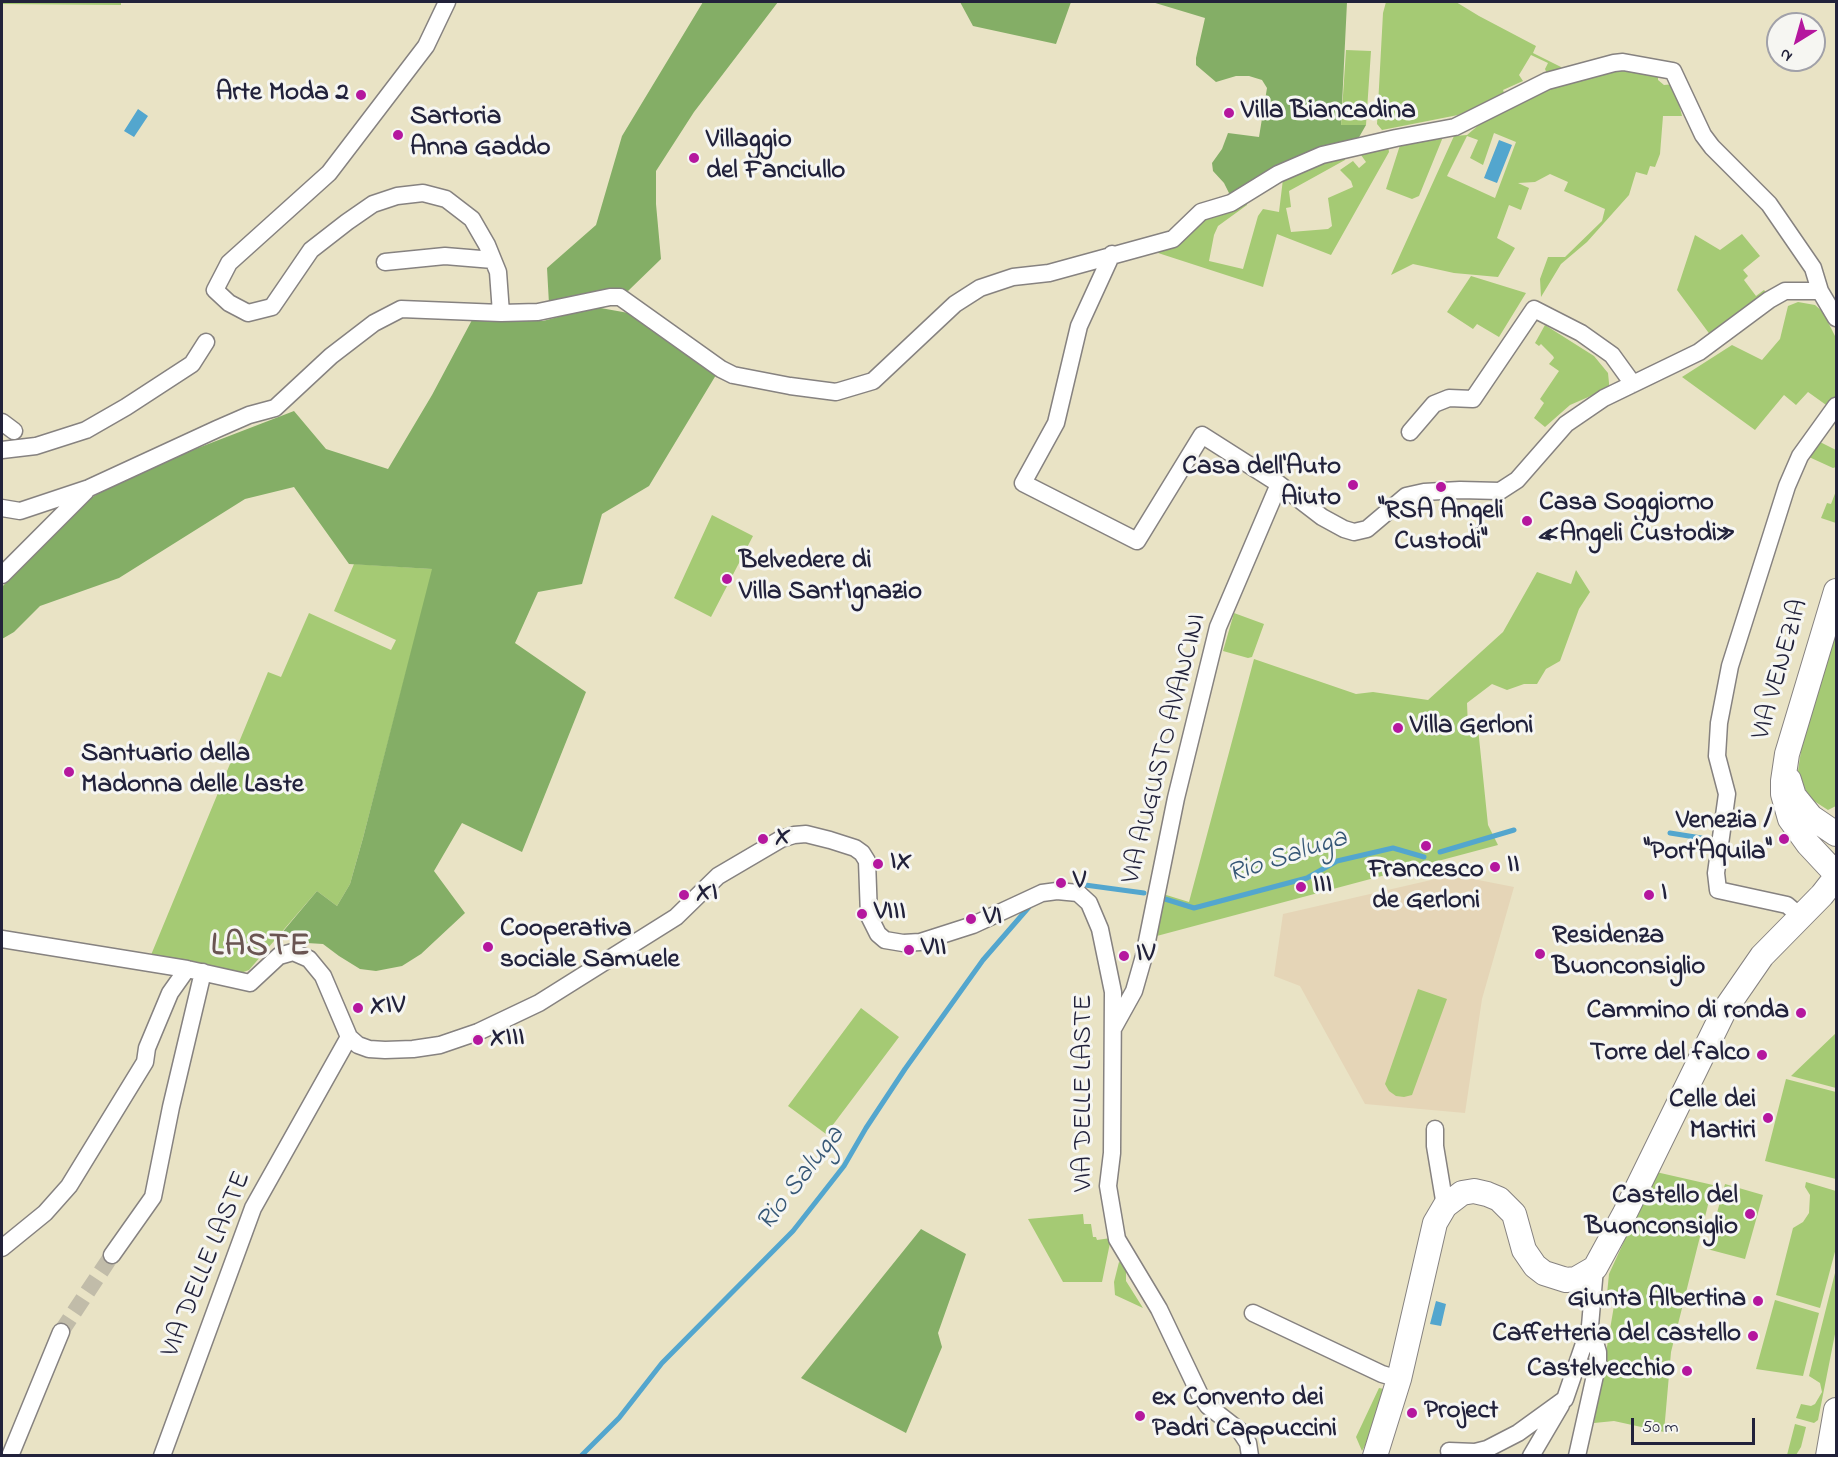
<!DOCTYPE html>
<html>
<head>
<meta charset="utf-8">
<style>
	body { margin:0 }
	#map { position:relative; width:1838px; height:1457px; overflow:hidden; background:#e9e3c5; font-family:"Indie Flower",sans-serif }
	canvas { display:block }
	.frame { position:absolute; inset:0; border:3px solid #22223b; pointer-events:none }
	.north { position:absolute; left:1766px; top:12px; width:60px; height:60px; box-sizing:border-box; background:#f6f6f2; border:2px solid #a1a1a9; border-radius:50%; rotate:217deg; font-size:16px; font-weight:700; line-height:24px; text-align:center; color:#22223b }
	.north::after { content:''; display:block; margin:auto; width:21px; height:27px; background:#b5179e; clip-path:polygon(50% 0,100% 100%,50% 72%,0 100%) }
	.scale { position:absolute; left:1631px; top:1418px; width:124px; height:27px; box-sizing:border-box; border:3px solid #22223b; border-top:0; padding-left:8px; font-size:18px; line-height:21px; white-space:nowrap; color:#22223b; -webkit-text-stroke:4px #f6f6f2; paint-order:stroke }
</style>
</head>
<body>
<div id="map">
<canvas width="1838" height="1457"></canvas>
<div class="frame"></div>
<div class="north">N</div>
<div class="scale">50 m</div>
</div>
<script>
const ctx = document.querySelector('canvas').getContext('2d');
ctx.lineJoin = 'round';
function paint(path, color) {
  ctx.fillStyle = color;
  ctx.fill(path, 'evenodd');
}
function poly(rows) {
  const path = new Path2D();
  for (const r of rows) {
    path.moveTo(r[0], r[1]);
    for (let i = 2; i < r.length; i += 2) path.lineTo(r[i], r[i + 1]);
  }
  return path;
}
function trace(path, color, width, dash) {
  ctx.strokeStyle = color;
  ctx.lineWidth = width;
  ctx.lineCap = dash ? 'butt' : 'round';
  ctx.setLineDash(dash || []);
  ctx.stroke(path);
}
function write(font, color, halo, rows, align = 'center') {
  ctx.font = font + ' "Indie Flower",sans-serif';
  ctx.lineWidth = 6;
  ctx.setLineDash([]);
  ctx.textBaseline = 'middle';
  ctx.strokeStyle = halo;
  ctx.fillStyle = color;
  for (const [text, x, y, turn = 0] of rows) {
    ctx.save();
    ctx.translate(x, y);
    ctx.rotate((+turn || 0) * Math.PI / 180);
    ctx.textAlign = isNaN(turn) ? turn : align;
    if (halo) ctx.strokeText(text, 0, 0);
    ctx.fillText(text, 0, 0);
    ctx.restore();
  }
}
const built = poly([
	[1453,875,1514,887,1482,999,1465,1113,1365,1104,1300,986,1274,976,1283,914]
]);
const green = poly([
	[2,2,121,2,121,5,2,4],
	[1386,2,1456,2,1479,16,1536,46,1533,53,1561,67,1564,73,1549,78,1545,69,1548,63,1531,55,1519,75,1523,81,1503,90,1505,95,1458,115,1382,130,1377,124,1383,13],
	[1346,50,1371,51,1366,125,1341,126],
	[1623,70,1658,70,1658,80,1664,85,1674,84,1682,116,1663,116,1660,154,1655,167,1650,166,1647,175,1636,172,1629,195,1587,242,1561,264,1541,297,1540,279,1548,257,1565,257,1602,221,1605,209,1564,191,1568,182,1550,174,1535,182,1518,183,1529,188,1521,210,1509,205,1497,238,1515,248,1498,277,1454,273,1413,264,1391,275,1454,136,1467,135,1480,124,1547,89],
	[1494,133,1516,142,1495,198,1447,176,1467,136,1478,140,1470,158,1483,165],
	[1443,137,1419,196,1412,199,1386,189,1401,142],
	[1388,146,1389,152,1331,255,1277,234,1263,287,1155,252,1206,216,1247,198,1247,205,1218,226,1214,235,1209,261,1243,269,1258,216,1263,209,1279,212,1283,179,1346,154,1345,160,1289,191,1291,207,1286,208,1291,232,1328,229,1332,226,1328,198,1353,187,1351,181,1340,170,1353,161,1359,168,1366,162,1361,155,1367,151],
	[1742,234,1760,256,1743,270,1748,276,1744,280,1756,296,1764,290,1769,296,1711,336,1677,290,1695,235,1720,250],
	[1471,276,1526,293,1499,337,1477,324,1473,329,1447,312],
	[1798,302,1815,305,1823,312,1836,338,1836,396,1829,407,1808,392,1796,405,1784,395,1755,430,1682,377,1732,345,1762,360,1780,339,1788,306],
	[1545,325,1594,356,1608,373,1609,383,1609,388,1570,405,1545,427,1534,418,1544,403,1540,399,1559,371,1549,364,1554,358,1553,356,1541,344,1539,346,1535,343],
	[1818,441,1836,450,1836,467,1833,468,1809,457],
	[1836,491,1836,523,1821,518,1827,503,1831,504],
	[712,515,753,536,711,617,674,598],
	[354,564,433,569,363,838,350,884,337,906,317,891,249,970,238,974,151,955,268,672,281,677,309,613,391,650,396,640,334,611],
	[1576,570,1590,592,1579,609,1560,661,1546,669,1537,684,1524,684,1507,690,1492,684,1467,703,1468,727,1478,728,1488,825,1498,845,1153,937,1163,894,1189,902,1254,659,1356,694,1373,692,1428,700,1503,632,1537,572,1571,584],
	[1234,613,1264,624,1252,657,1248,658,1223,651],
	[1836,631,1836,806,1828,810,1814,801,1806,791,1798,771,1802,744],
	[1418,989,1447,999,1412,1095,1404,1097,1396,1096,1389,1091,1385,1084],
	[861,1008,899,1037,826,1134,788,1106],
	[1836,1033,1836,1088,1791,1076],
	[1786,1079,1836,1092,1836,1179,1765,1161],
	[1656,1172,1713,1185,1671,1352,1664,1432,1614,1421,1594,1423,1615,1300,1607,1294,1609,1274],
	[1806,1182,1836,1191,1836,1248,1820,1308,1776,1295,1793,1228,1803,1222,1809,1213,1810,1195,1805,1187],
	[1725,1184,1763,1195,1745,1259,1707,1249],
	[1083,1214,1084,1224,1091,1224,1093,1237,1096,1237,1097,1240,1111,1238,1102,1282,1063,1282,1028,1219],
	[1119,1262,1122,1263,1126,1268,1126,1281,1143,1308,1115,1295,1114,1282],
	[1836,1269,1836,1329,1818,1420,1814,1423,1796,1418,1801,1404,1811,1406,1815,1404,1822,1392,1820,1383,1809,1376],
	[1775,1300,1819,1313,1803,1376,1756,1369],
	[1379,1388,1389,1390,1373,1431,1362,1451,1356,1437],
	[1795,1424,1806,1427,1801,1447,1796,1455,1787,1455]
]);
const forest = poly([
	[703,2,778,2,694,112,656,171,656,204,661,259,628,291,614,289,549,304,547,268,596,225,622,136],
	[960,2,1071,2,1056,44,973,26],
	[1152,2,1347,2,1341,125,1366,125,1358,139,1230,195,1224,183,1213,171,1212,163,1222,149,1228,133,1259,137,1267,88,1262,80,1249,76,1236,76,1216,82,1196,65,1196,58,1205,18],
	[595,307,634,314,716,375,649,486,602,514,582,584,538,592,515,643,586,692,522,852,462,823,434,871,465,913,421,954,402,966,376,971,360,969,339,956,323,944,307,943,280,935,317,891,337,906,350,884,363,838,432,569,349,564,294,487,245,499,119,578,40,606,14,632,2,639,2,587,74,508,133,473,294,411,326,449,388,469,432,395,472,320,543,321],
	[921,1229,966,1254,938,1333,942,1347,906,1433,801,1378]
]);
const water = poly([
	[138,109,148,116,134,137,124,131],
	[1499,140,1512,145,1497,183,1484,178],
	[1436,1301,1446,1304,1441,1326,1430,1324]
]);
const stream = poly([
	[1670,833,1714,840],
	[1440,852,1514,830],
	[1085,885,1144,893],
	[1165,899,1194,908,1307,878,1337,861,1393,848,1424,857],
	[581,1456,619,1418,662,1363,793,1231,844,1166,866,1128,905,1069,983,960,1029,907]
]);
const streetTunnel = poly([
	[61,1332,112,1255]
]);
const street = poly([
	[447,2,426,46,329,173,229,263,215,290,229,303,248,313,272,307,311,250,347,222,373,204,397,196,423,193,446,199,472,219,487,245,498,272,501,313],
	[1112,254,1079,326,1056,423,1023,483,1137,541,1202,435,1279,484,1322,517,1344,529,1354,532,1367,529,1406,496,1424,492,1460,490,1500,491,1517,480,1566,424,1604,398,1699,352,1769,300,1785,291,1820,291],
	[385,262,445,256,493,260],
	[2,422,14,431],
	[1410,432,1434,404,1449,398,1473,399,1534,309,1581,333,1612,355,1633,384],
	[2,450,36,446,86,430,126,407,192,364,206,342],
	[2,508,20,511,89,488,217,429,249,415,275,408,331,356,374,323,401,309,501,313,538,312,610,297,620,297,721,369,733,375,790,386,836,392,873,381,955,304,980,288,1013,277,1049,273,1173,239,1201,212,1231,203,1278,174,1322,155,1396,138,1455,127,1547,81,1614,63,1623,62,1673,71,1703,135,1712,147,1769,204,1813,268,1820,291,1836,318],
	[2,575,86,491],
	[1800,916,1787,905,1718,890,1716,873,1727,794,1717,756,1719,723,1730,666,1787,486,1800,456,1836,406],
	[2,939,187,969,250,983,279,956,293,952,309,959,323,976,349,1037,358,1045,369,1049,385,1050,413,1049,440,1045,478,1032,539,1003,676,917,718,876,781,839,794,835,806,834,830,840,855,848,862,853,867,861,869,916,878,934,885,940,903,943,920,942,973,925,1042,893,1057,891,1078,893,1089,903,1100,929,1113,992,1112,1153,1108,1186,1117,1239,1159,1309,1200,1395,1208,1406,1240,1431,1248,1443,1250,1456],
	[1114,1027,1134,991,1144,956,1176,798,1218,627,1279,484],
	[1435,1129,1435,1146,1445,1206],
	[2,1248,45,1213,69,1186,145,1062,147,1048,170,993,187,969],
	[112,1255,153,1197,171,1107,203,972],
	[1253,1313,1382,1374,1399,1379],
	[1449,1451,1475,1452,1487,1449,1518,1433,1565,1399,1590,1326,1595,1268],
	[10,1456,61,1332],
	[162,1456,253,1208,349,1037],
	[1531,1456,1561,1405],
	[1577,1456,1598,1362,1598,1352,1590,1326]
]);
const secondary = poly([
	[1836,591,1787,754,1783,781,1783,794,1790,819,1808,844,1836,874],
	[1789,780,1794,796,1811,817,1836,834],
	[1375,1456,1399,1379,1435,1223,1445,1206,1462,1193,1474,1191,1487,1194,1499,1199,1514,1214,1524,1250,1535,1266,1544,1273,1566,1280,1576,1279,1595,1268,1625,1213,1724,1011,1762,956,1822,895,1836,877],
	[1828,1456,1836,1410]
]);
const markers = [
	[361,95,6,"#b5179e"],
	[1229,113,6,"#b5179e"],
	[398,135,6,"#b5179e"],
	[694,158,6,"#b5179e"],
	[1353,485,6,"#b5179e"],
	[1441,487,6,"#b5179e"],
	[1527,521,6,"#b5179e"],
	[727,579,6,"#b5179e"],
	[1398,728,6,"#b5179e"],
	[69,772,6,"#b5179e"],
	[763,839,6,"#b5179e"],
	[1784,839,6,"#b5179e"],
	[1426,846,6,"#b5179e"],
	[878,864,6,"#b5179e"],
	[1495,867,6,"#b5179e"],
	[1061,883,6,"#b5179e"],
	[1301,887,6,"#b5179e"],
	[684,895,6,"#b5179e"],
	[1649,895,6,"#b5179e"],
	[862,914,6,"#b5179e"],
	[971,919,6,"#b5179e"],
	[488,947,6,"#b5179e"],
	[909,950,6,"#b5179e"],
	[1540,954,6,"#b5179e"],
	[1124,956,6,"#b5179e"],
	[358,1008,6,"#b5179e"],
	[1801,1013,6,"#b5179e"],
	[478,1040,6,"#b5179e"],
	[1762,1055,6,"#b5179e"],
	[1768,1118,6,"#b5179e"],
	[1750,1214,6,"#b5179e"],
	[1758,1301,6,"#b5179e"],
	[1753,1336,6,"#b5179e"],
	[1687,1371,6,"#b5179e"],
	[1412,1413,6,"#b5179e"],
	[1140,1416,6,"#b5179e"]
];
const poiNames = [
	["Arte Moda 2",349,95,"right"],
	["Villa Biancadina",1241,113],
	["Sartoria",410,119],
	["Anna Gaddo",410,150],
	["Villaggio",706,142],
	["del Fanciullo",706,173],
	["Casa dell'Auto",1341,469,"right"],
	["Aiuto",1341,500,"right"],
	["Casa Soggiorno",1539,505],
	["«Angeli Custodi»",1539,536],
	["\"RSA Angeli",1441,513,"center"],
	["Custodi\"",1441,544,"center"],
	["Belvedere di",739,563],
	["Villa Sant'Ignazio",739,594],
	["Villa Gerloni",1410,728],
	["Santuario della",81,756],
	["Madonna delle Laste",81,787],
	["Venezia /",1772,823,"right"],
	["\"Port'Aquila\"",1772,854,"right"],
	["X",775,839],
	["IX",890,864],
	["II",1507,867],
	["Francesco",1426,872,"center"],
	["de Gerloni",1426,903,"center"],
	["V",1073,883],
	["III",1313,887],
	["XI",696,895],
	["I",1661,895],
	["VIII",874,914],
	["VI",983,919],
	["Cooperativa",500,931],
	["sociale Samuele",500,962],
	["Residenza",1552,938],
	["Buonconsiglio",1552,969],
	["VII",921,950],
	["IV",1136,956],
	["XIV",370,1008],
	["Cammino di ronda",1789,1013,"right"],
	["XIII",490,1040],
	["Torre del falco",1750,1055,"right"],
	["Celle dei",1756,1102,"right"],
	["Martiri",1756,1133,"right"],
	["Castello del",1738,1198,"right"],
	["Buonconsiglio",1738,1229,"right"],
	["Giunta Albertina",1746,1301,"right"],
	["Caffetteria del castello",1741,1336,"right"],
	["Castelvecchio",1675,1371,"right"],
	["ex Convento dei",1152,1400],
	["Padri Cappuccini",1152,1431],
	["Project",1424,1413]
];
const streetNames = [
	["VIA VENEZIA",1782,670,-74],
	["VIA AUGUSTO AVANCINI",1166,749,-76],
	["VIA DELLE LASTE",1086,1093,-90],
	["VIA DELLE LASTE",208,1265,-68]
];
const waterNames = [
	["Rio Saluga",1288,858,-18],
	["Rio Saluga",802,1180,-52]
];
const districtNames = [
	["LASTE",261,949]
];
paint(built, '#e5d5b7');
paint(green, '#a5ca74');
paint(forest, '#84ae66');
paint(water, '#53a6ce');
trace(stream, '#53a6ce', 5);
trace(streetTunnel, '#c1bca9', 16, [16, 8]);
trace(street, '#868280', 19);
trace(secondary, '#868280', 26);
trace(street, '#fff', 16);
trace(secondary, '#fff', 24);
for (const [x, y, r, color] of markers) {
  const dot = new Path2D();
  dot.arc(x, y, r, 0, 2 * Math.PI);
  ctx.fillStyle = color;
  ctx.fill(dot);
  trace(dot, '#f6f6f2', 2);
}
write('bold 27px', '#22223b', '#f6f6f2', poiNames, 'left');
write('27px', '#22223b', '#f6f6f2', streetNames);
write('italic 28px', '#365776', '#f6f6f2', waterNames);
ctx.letterSpacing = '1.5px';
write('bold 33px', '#6a5552', '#f6f6f2', districtNames);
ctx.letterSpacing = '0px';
</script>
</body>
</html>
